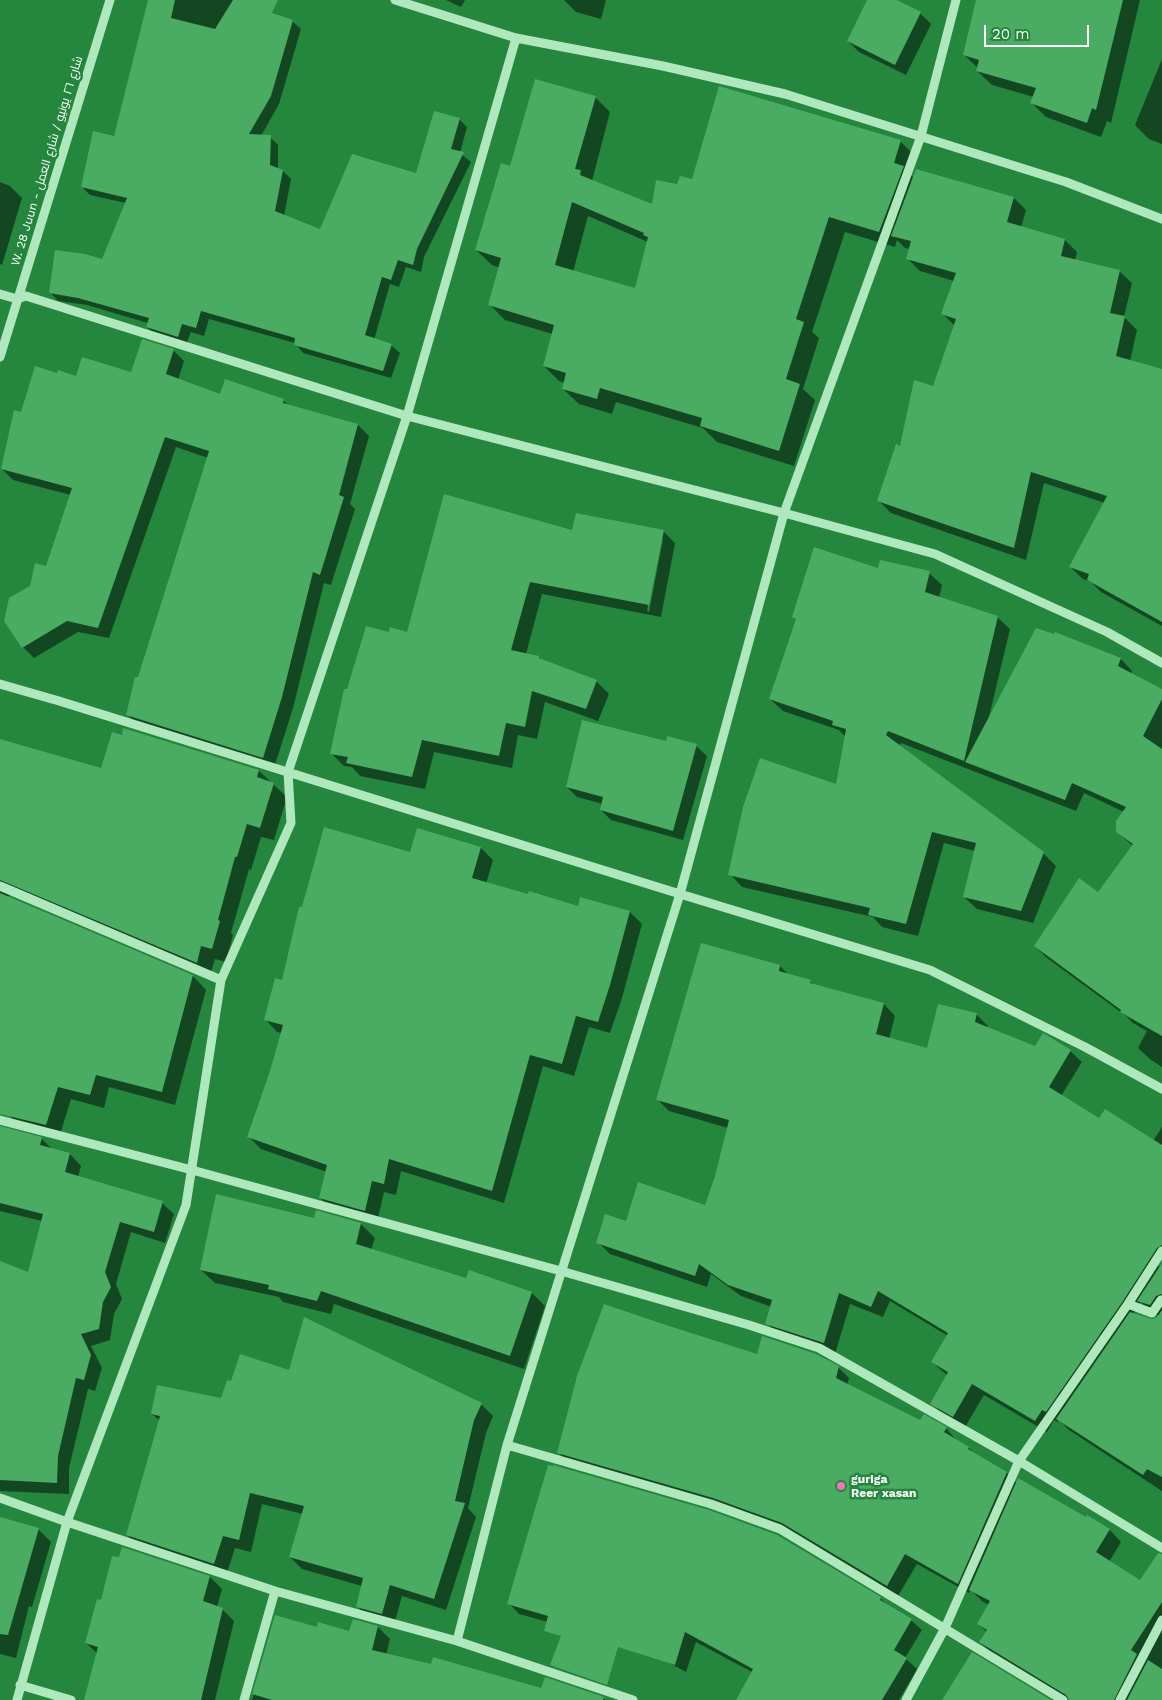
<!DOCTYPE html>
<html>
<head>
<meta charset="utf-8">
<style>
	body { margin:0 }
	#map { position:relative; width:1162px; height:1700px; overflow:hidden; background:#25863e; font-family:"Work Sans",sans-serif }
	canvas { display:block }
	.scale { position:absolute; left:984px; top:25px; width:105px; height:22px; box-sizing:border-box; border:2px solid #fff; border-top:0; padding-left:6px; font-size:15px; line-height:18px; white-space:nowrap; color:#fff; -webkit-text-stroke:4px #25863e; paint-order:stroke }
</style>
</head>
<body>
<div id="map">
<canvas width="1162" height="1700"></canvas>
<div class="scale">20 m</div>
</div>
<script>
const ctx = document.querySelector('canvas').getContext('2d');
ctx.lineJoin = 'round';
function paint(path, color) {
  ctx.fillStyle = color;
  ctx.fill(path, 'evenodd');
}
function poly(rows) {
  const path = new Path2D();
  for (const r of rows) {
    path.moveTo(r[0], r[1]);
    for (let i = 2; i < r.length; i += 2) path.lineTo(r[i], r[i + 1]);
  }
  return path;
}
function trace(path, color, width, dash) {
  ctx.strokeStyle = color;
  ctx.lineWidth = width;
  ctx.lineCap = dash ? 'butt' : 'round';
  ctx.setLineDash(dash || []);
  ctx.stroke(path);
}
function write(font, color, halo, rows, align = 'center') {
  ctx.font = font + ' "Work Sans",Cairo,sans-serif';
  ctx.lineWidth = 5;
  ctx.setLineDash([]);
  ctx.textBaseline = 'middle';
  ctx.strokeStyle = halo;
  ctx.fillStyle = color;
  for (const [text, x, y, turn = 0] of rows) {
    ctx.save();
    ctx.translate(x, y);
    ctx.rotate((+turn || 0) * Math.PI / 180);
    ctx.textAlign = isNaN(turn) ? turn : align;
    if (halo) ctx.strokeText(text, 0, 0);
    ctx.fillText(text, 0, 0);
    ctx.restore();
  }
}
const shadow = poly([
	[149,0,246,0,264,12,292,21,301,29,279,104,261,136,270,137,278,145,278,170,283,171,291,179,284,216,320,231,417,174,459,119,467,127,460,153,471,162,424,257,421,272,406,267,399,287,390,284,374,340,391,345,400,353,391,378,303,353,295,343,209,319,204,336,191,332,186,345,155,335,147,327,148,323,87,305,58,301,50,292,103,260,126,203,90,195,82,187,114,137],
	[446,0,465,0,461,7],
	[564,0,606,0,601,19,576,12],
	[869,0,894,0,920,13,931,24,906,75,859,52,848,41],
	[977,0,1140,0,1111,123,1107,121,1101,137,1046,117,1032,103,1034,97,992,85,977,71,978,68,964,55],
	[1162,59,1162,144,1149,139,1135,125],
	[595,97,610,112,592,181,653,206,678,185,693,181,900,141,916,157,911,175,914,178,1014,198,1026,210,1021,228,1065,240,1077,252,1075,260,1119,271,1132,283,1124,317,1137,330,1130,361,1162,371,1162,626,1101,592,1091,582,1083,579,1070,567,1105,503,1044,483,1026,560,891,513,879,501,900,447,934,387,955,326,943,314,954,281,920,271,908,259,910,249,905,248,897,240,895,247,845,232,812,332,819,338,803,389,815,400,794,466,717,442,703,428,616,402,612,414,579,404,563,389,565,383,559,381,544,366,553,334,505,320,489,304,500,268,492,265,476,250,511,167],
	[588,216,648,242,635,290,573,272],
	[0,182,10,186,22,198,2,265,0,264],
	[173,350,184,361,178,380,220,396,283,400,289,406,358,425,369,436,350,504,355,509,331,585,324,583,293,708,274,768,139,726,128,715,208,458,176,447,109,638,78,632,34,658,23,647,31,586,47,568,71,495,13,480,2,469,22,413,58,375,77,377,132,373],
	[663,531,675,543,661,617,542,594,526,654,539,657,543,661,596,681,609,694,598,721,545,702,537,739,518,735,512,768,434,752,425,789,360,776,352,767,344,766,331,753,348,691,390,634,408,634,573,532],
	[660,539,663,539,649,612,647,611],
	[879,570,929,573,942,585,939,598,997,617,1010,629,989,717,1055,634,1121,659,1132,671,1131,674,1162,691,1162,1067,1150,1059,1138,1048,1147,1031,1133,1023,1126,1016,1047,958,1035,946,1099,894,1133,846,1117,832,1124,812,1084,793,1076,811,901,743,899,746,1043,853,1056,866,1033,923,977,909,964,897,975,851,944,843,918,936,882,927,873,917,742,887,730,874,837,786,846,737,839,730,783,711,770,699,797,620,794,617],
	[0,740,102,770,259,771,287,797,274,840,261,837,251,870,249,869,231,933,233,935,226,962,215,959,210,975,13,893,7,897,193,976,206,990,175,1105,109,1087,104,1108,71,1099,59,1138,22,1129,9,1115,0,1082],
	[666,742,696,746,707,756,683,840,611,820,601,810,603,804,577,797,567,787],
	[481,848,493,860,486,884,579,908,630,912,642,924,622,998,610,1033,589,1027,574,1076,543,1066,504,1203,401,1171,396,1195,384,1192,377,1222,333,1210,320,1198,327,1172,261,1149,249,1137,271,1072,282,1033,277,1032,265,1019,283,982,411,854],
	[780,966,789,975,810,981,815,986,884,1004,895,1016,889,1039,928,1050,976,1014,988,1026,987,1028,1036,1047,1070,1051,1082,1062,1061,1096,1100,1120,1153,1141,1162,1127,1162,1251,1155,1262,1160,1268,1162,1265,1162,1491,1069,1430,1059,1420,1058,1422,1054,1420,1047,1432,984,1395,965,1427,943,1415,932,1403,948,1376,932,1362,948,1336,890,1301,883,1317,850,1304,835,1354,778,1335,767,1323,772,1307,741,1296,711,1274,707,1287,610,1254,598,1242,626,1222,706,1206,716,1177,728,1128,669,1111,657,1099],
	[1141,1302,1150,1312,1160,1316,1153,1321,1133,1314],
	[42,1139,53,1150,70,1154,81,1166,78,1177,162,1203,174,1214,165,1243,131,1232,116,1284,122,1299,114,1314,110,1340,91,1346,102,1368,95,1391,88,1389,69,1468,69,1494,0,1491,0,1263,29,1274,42,1221,0,1211,0,1149],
	[315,1220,361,1224,375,1238,371,1250,467,1280,532,1293,545,1306,524,1369,334,1304,331,1314,283,1302,279,1297,215,1283,201,1270],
	[757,1355,838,1367,849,1378,847,1385,921,1422,946,1428,956,1440,969,1448,975,1454,1007,1473,1017,1483,1086,1519,1087,1517,1110,1530,1121,1542,1109,1562,1141,1582,1162,1558,1162,1700,1069,1700,992,1653,980,1642,987,1632,978,1624,989,1605,982,1601,971,1590,969,1593,917,1564,898,1596,794,1534,569,1463,558,1452],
	[290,1372,481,1404,493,1416,486,1433,468,1508,476,1517,446,1610,402,1596,394,1625,369,1619,357,1606,362,1586,302,1569,290,1557,303,1514,262,1504,251,1552,235,1548,226,1576,140,1547,127,1535,160,1421,152,1414,222,1400,232,1383],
	[0,1518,38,1529,51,1542,32,1607,29,1606,16,1658,0,1654],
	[123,1549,210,1577,222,1589,217,1607,222,1609,234,1621,215,1700,90,1700,98,1654,86,1643],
	[880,1598,888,1606,911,1620,922,1630,905,1658,917,1669,899,1700,744,1700,752,1672,696,1642,686,1672,599,1625,548,1622,519,1614,509,1603],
	[276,1617,318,1629,350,1632,378,1627,390,1639,386,1655,542,1690,603,1698,605,1700,252,1700]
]);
const building = poly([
	[148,0,175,0,171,18,215,29,233,0,278,0,272,13,293,20,271,96,249,134,271,135,270,165,283,170,275,211,320,229,352,154,416,173,434,111,460,118,451,149,464,152,417,249,413,265,398,260,391,280,382,277,365,335,392,344,383,371,294,345,295,338,201,311,196,328,182,324,178,337,146,327,149,318,78,298,49,293,55,250,85,254,102,259,127,198,81,187,93,131,114,136],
	[867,0,897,0,921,12,895,65,847,41],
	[976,0,1123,0,1096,110,1092,108,1087,123,1030,103,1036,88,976,71,979,60,963,55],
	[535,79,596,96,575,169,581,170,580,175,652,204,656,180,677,184,680,176,692,179,719,86,901,140,894,163,904,166,879,232,829,217,796,319,804,322,786,379,800,384,779,451,700,426,702,418,600,388,597,399,562,389,566,373,543,366,554,325,488,305,501,258,475,250,501,163,510,166],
	[572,202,644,233,643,235,648,237,635,288,555,265],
	[916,169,1014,197,1007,222,1065,239,1061,256,1120,270,1110,313,1125,316,1116,356,1162,369,1162,622,1087,580,1089,574,1069,567,1107,496,1031,472,1014,548,877,501,896,444,900,446,914,380,933,386,956,319,941,314,956,273,906,259,911,241,891,236],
	[142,339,174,349,166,374,220,394,225,379,284,399,283,403,358,424,339,495,344,497,320,575,313,572,282,697,263,758,126,715,135,677,138,677,209,451,165,437,98,628,67,621,22,648,4,621,9,598,30,586,35,563,46,566,72,488,1,469,14,410,21,412,35,366,57,373,58,370,76,376,82,357,131,372],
	[444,494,572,530,576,513,664,530,649,605,530,582,511,650,539,656,539,658,597,680,586,709,532,691,525,727,506,723,499,756,422,740,412,777,346,763,348,757,330,754,344,689,347,689,366,626,389,632,390,627,407,632],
	[814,547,878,568,880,560,930,571,925,592,998,616,964,761,888,731,886,735,1044,852,1021,911,963,897,976,843,932,832,906,924,868,915,870,908,728,875,743,807,760,758,836,784,846,729,832,725,833,721,769,699,796,619,792,617],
	[1036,628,1054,634,1055,632,1121,658,1118,666,1162,689,1162,699,1143,736,1162,749,1162,1036,1120,1012,1121,1010,1034,946,1079,878,1098,892,1133,844,1116,832,1116,821,1126,807,1072,783,1065,800,965,762],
	[582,720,666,741,667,736,697,744,673,831,600,810,603,797,566,787],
	[123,728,259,770,257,777,274,783,260,828,247,824,237,857,235,857,218,920,220,921,212,949,201,946,197,963,0,880,0,739,101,768,112,732,122,735],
	[324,827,410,852,417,828,481,847,472,878,528,894,529,891,578,906,580,897,630,911,610,985,598,1022,576,1016,562,1064,530,1055,492,1191,389,1159,384,1184,372,1181,365,1211,319,1198,327,1165,247,1137,270,1071,283,1025,264,1020,275,978,282,980,299,907,302,907],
	[0,893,193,975,162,1092,96,1075,90,1095,58,1087,46,1125,0,1114],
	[701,943,780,965,779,971,811,980,810,983,884,1003,876,1034,927,1048,938,1004,977,1013,975,1022,1035,1046,1043,1033,1071,1050,1049,1087,1099,1118,1105,1109,1162,1145,1162,1245,1157,1248,1123,1301,1046,1412,1042,1410,1035,1421,972,1384,953,1417,930,1404,948,1372,931,1362,948,1333,878,1291,871,1307,839,1293,824,1343,765,1324,772,1300,728,1285,699,1264,695,1276,596,1243,605,1214,626,1221,638,1182,705,1205,715,1176,729,1120,656,1100],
	[0,1126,42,1137,40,1145,70,1153,65,1172,163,1201,154,1232,120,1222,105,1272,111,1287,103,1302,99,1329,81,1334,91,1355,84,1380,76,1378,58,1456,57,1483,0,1480,0,1261,28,1272,43,1214,0,1203],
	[216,1194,314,1218,316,1210,361,1223,356,1244,466,1278,469,1270,532,1292,510,1356,321,1291,317,1301,268,1289,269,1285,200,1270],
	[1162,1263,1162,1294,1156,1296,1150,1305,1137,1301],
	[604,1304,663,1324,757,1354,762,1336,816,1354,839,1366,836,1378,920,1420,924,1414,947,1427,944,1432,969,1447,968,1449,1007,1472,958,1584,905,1554,887,1586,782,1523,713,1498,557,1453,577,1376],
	[1162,1310,1162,1477,1147,1469,1143,1475,1056,1419,1130,1312,1152,1319,1157,1317],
	[304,1317,482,1403,474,1420,455,1501,465,1503,434,1599,390,1585,382,1614,356,1607,363,1578,289,1557,304,1506,250,1493,239,1540,223,1536,214,1564,126,1535,160,1416,151,1414,157,1385,221,1398,227,1380,231,1381,240,1354,289,1370],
	[548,1465,553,1466,553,1465,709,1510,777,1535,881,1597,880,1600,912,1619,894,1650,907,1658,882,1700,736,1700,753,1669,685,1632,675,1665,618,1647,607,1685,550,1665,561,1636,544,1631,548,1616,507,1604],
	[1018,1478,1086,1517,1087,1515,1110,1529,1096,1552,1140,1580,1158,1553,1162,1554,1162,1602,1131,1650,1137,1654,1114,1700,1069,1700,1066,1695,979,1642,987,1630,977,1624,990,1601,969,1590],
	[0,1517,39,1528,8,1635,0,1634],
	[122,1547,210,1576,203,1601,223,1608,201,1700,84,1700,98,1647,85,1643,97,1599,101,1600,112,1556,119,1557],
	[275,1615,317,1627,318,1622,349,1631,353,1619,378,1626,372,1650,431,1664,433,1657,541,1688,545,1677,604,1697,603,1700,272,1700,252,1694],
	[972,1652,1051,1700,942,1700],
	[1148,1660,1162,1669,1162,1700,1127,1700]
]);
const minor = poly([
	[395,0,516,38,663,66,785,94,1066,182,1162,219],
	[0,294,17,299,26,296,407,416,784,513,935,554,1107,632,1162,663],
	[0,357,110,0],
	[0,684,59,701,680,894,930,970,1085,1047,1162,1089],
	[0,886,221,980],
	[0,1120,192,1170,561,1271,749,1325,819,1348,1019,1461,1162,1548],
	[1128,1304,1152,1313,1161,1300,1162,1301],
	[507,1445,711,1504,780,1529,1063,1700],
	[0,1498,67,1522,275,1591,457,1641,633,1700],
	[457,1641,507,1445,680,894,784,513,921,136,956,0],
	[20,1685,71,1700],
	[17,1700,67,1522,186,1205,221,980,291,823,288,772,407,416,516,38],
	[244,1700,275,1591],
	[906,1700,945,1628,1019,1461,1128,1304,1162,1251],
	[1120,1700,1162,1620]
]);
const markers = [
	[841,1486,5,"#f274be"]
];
const streetNames = [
	["W. 28 Juun - شارع ٢٦ يونيو / شارع العمل",47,161,-73]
];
const poiNames = [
	["guriga",851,1479],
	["Reer xasan",851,1493]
];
paint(shadow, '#0007');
paint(building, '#4aab62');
trace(minor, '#b0e8bd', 9);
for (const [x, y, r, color] of markers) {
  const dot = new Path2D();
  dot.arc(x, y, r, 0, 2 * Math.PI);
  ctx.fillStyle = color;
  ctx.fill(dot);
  trace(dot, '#25863e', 2);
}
write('12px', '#fff', '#25863e', streetNames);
write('bold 12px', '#fff', '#25863e', poiNames, 'left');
</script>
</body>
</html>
